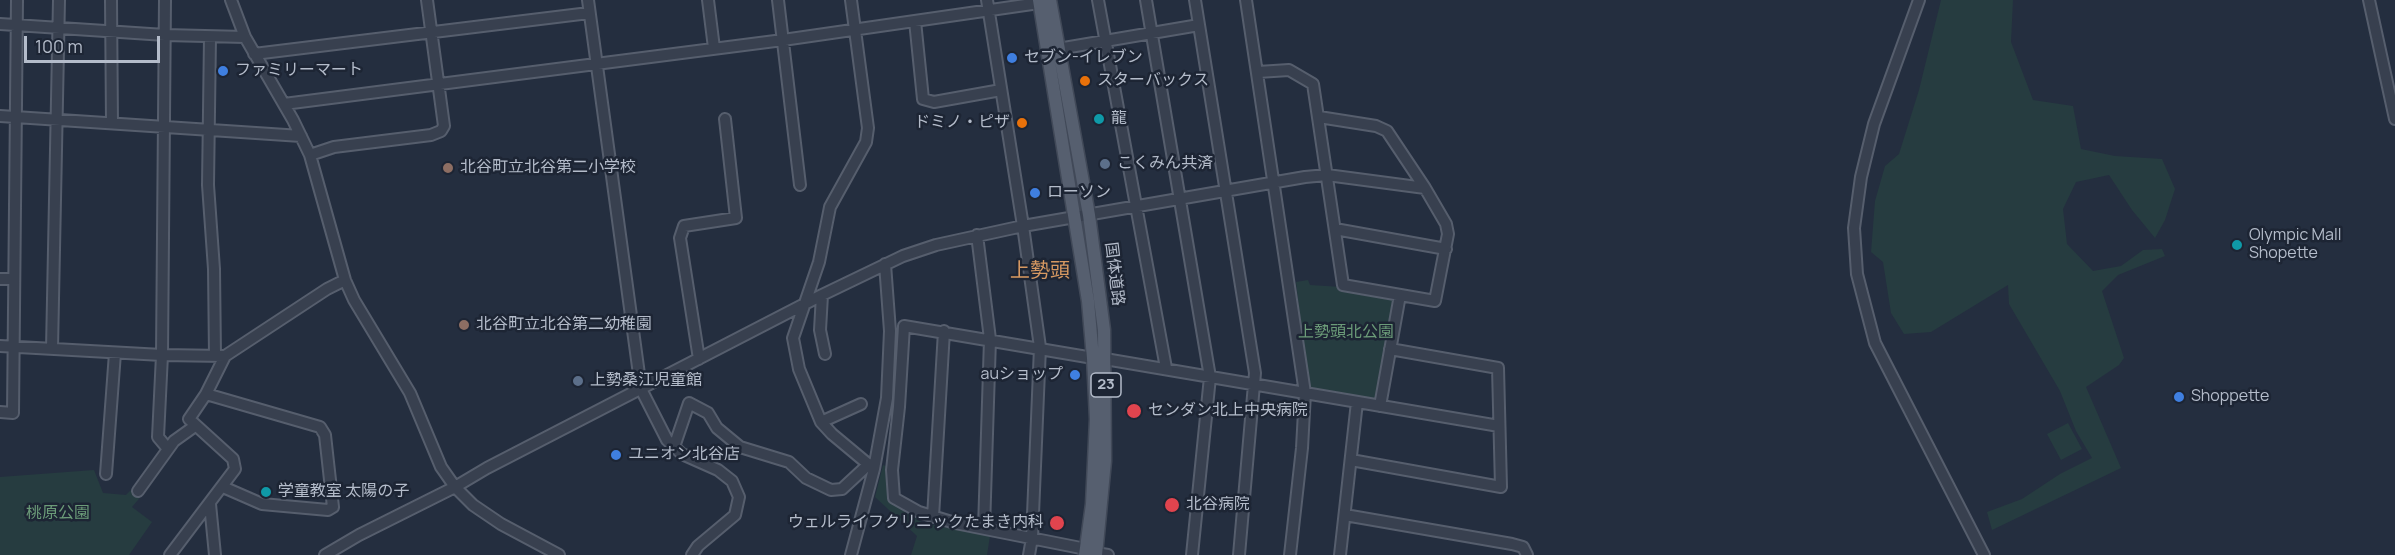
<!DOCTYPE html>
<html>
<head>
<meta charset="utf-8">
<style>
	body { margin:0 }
	#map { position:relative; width:2395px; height:555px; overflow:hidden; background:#242e3f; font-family:Manrope,sans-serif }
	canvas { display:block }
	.scale { position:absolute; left:24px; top:36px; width:136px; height:27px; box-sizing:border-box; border:3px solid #b4bcca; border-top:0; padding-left:8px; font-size:18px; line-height:21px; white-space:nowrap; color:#b4bcca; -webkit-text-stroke:4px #1d2534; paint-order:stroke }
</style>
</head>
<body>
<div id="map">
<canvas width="2395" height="555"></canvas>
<div class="scale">100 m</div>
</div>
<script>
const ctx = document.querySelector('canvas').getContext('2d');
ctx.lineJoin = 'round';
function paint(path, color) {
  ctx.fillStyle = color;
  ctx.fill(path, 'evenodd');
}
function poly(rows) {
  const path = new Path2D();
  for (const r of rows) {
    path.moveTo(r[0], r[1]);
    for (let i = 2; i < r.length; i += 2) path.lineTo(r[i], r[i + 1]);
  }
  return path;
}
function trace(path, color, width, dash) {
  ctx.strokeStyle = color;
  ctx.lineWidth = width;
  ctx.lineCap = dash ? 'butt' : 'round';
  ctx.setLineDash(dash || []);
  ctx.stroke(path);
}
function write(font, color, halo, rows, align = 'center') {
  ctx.font = font + ' Manrope,"Noto Sans JP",sans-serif';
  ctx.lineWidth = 5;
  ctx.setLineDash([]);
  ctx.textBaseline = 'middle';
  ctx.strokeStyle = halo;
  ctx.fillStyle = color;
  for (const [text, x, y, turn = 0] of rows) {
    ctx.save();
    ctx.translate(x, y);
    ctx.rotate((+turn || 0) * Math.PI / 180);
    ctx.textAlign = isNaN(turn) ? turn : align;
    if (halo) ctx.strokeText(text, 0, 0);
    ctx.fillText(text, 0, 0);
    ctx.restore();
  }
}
const green = poly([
	[1941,0,2013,0,2011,42,2033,100,2073,106,2081,149,2115,156,2162,159,2175,189,2165,220,2155,238,2132,210,2109,175,2076,182,2063,209,2067,244,2093,271,2121,266,2143,250,2162,249,2165,256,2118,275,2102,291,2124,358,2119,365,2086,387,2121,468,1992,530,1987,512,2022,499,2060,474,2092,458,2076,431,2060,391,2009,304,2008,285,1931,332,1904,334,1891,313,1883,262,1871,252,1875,201,1885,166,1899,154,1919,90],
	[1308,280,1310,285,1342,287,1397,297,1378,403,1314,392,1308,386,1296,282],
	[2068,423,2082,449,2061,460,2047,434],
	[883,465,889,467,889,501,923,523,990,536,987,555,911,555,917,536,875,497],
	[94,470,103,493,126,495,134,487,143,494,132,507,152,522,129,555,0,555,0,477]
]);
const minor = poly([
	[111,0,112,123],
	[165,0,162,355,158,437,168,449],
	[231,0,245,37,293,120,310,155,345,280,354,300,410,393,441,467,455,487,473,505,501,524,559,555],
	[588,0,641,389,667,440,682,454,718,470,732,481,739,497,735,515,698,546,692,555],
	[708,0,714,48],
	[778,0,800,185],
	[851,0,868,128,866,142,830,207,819,262,793,338,799,369,821,422,832,434,874,469],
	[987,0,1023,226,1040,347,1032,538,1029,555],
	[1098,0,1166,368],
	[1146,0,1210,377,1192,555],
	[1195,0,1255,373,1239,555],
	[1246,0,1305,393,1302,448,1290,555],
	[1919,0,1874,124,1861,177,1854,228,1857,274,1875,343,1984,555],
	[2369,0,2395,119],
	[915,21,923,99,934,102,1001,90],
	[0,24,165,35,245,37],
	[210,37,208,185,214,269,215,356],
	[1058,49,1199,25],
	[254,54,589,13],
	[1258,72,1289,70,1313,84,1343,285,1435,301,1448,234,1446,224,1425,188,1387,131,1376,126,1319,117],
	[284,104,783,40,1039,3],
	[0,116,301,136],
	[310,155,334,147,431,135,441,131,444,126,427,0],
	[1335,229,1446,249],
	[977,235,990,339,984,528],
	[0,279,14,279],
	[822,295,820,330,825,354],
	[0,346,162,355,225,356,327,289,345,280],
	[52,349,59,0],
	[699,359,680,238,684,226,736,218,725,119],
	[1105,359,1499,426],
	[206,394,320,427,325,435,333,507,328,510,262,504,223,487],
	[1380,406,1400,295],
	[0,412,13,413,17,0],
	[821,422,861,404],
	[674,447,689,403,708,413,717,428,740,447,789,462,806,478,831,490,842,489,869,464],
	[1351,460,1501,487,1498,368,1390,349],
	[106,474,115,353],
	[138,491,174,441,195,426],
	[210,504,215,555],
	[1345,515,1512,544,1523,547,1527,555],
	[933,517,944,331],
	[1086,549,955,523,919,512,894,498,892,470,899,407,904,326,1093,358],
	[1096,553,1108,555],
	[170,555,235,469,233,459,189,419,206,394,225,356],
	[325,555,359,535,455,487,487,468,822,295,903,256,936,245,1023,226,1305,177,1327,175,1425,188],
	[851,555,874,469,887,398,890,331,885,264],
	[1340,555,1357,402]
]);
const major = poly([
	[1039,0,1088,301,1093,358,1096,419,1094,462,1092,504,1085,555],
	[1050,0,1089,215,1104,330,1105,461,1096,555]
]);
const markers = [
	[1012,58,6,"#3f7fe0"],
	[223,71,6,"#3f7fe0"],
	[1085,81,6,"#e8710a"],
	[1099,119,6,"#0f9aa8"],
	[1022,123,6,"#e8710a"],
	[1105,164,6,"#5c6f8a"],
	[448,168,6,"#8d6e63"],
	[1035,193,6,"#3f7fe0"],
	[2237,245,6,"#0f9aa8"],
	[464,325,6,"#8d6e63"],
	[1075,375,6,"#3f7fe0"],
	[578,381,6,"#5c6f8a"],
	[2179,397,6,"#3f7fe0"],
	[1134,411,8,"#e0444e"],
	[616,455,6,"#3f7fe0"],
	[266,492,6,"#0f9aa8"],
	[1172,505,8,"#e0444e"],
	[1057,523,8,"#e0444e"]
];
const shields = [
	[1106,385,30]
];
const shieldNames = [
	["23",1106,385]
];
const poiNames = [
	["セブン-イレブン",1024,58],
	["ファミリーマート",235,71],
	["スターバックス",1097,81],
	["龍",1111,119],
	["ドミノ・ピザ",1010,123,"right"],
	["こくみん共済",1117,164],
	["北谷町立北谷第二小学校",460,168],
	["ローソン",1047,193],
	["Olympic Mall",2249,236],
	["Shopette",2249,254],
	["北谷町立北谷第二幼稚園",476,325],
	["auショップ",1063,375,"right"],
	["上勢桑江児童館",590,381],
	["Shoppette",2191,397],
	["センダン北上中央病院",1148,411],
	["ユニオン北谷店",628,455],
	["学童教室 太陽の子",278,492],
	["北谷病院",1186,505],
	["ウェルライフクリニックたまき内科",1044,523,"right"]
];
const streetNames = [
	["国体道路",1114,274,83]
];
const parkNames = [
	["上勢頭北公園",1346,333],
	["桃原公園",58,514]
];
const quarterNames = [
	["上勢頭",1040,271]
];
paint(green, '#263c40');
trace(minor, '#565e6d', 14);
trace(major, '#414958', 15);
trace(minor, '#38404f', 10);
trace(major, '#565f6f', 12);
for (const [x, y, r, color] of markers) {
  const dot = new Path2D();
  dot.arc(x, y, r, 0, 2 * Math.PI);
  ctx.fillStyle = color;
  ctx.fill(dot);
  trace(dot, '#1d2534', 2);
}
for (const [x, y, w] of shields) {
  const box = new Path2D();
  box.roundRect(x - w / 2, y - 12, w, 24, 4.5);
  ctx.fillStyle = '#1d2534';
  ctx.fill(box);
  trace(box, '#b4bcca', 1.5);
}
write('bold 15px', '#b4bcca', null, shieldNames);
write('16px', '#b4bcca', '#1d2534', poiNames, 'left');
write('16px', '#b4bcca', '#1d2534', streetNames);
write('16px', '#6b9b78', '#1d2534', parkNames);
write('20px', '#d79962', '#1d2534', quarterNames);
</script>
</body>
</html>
